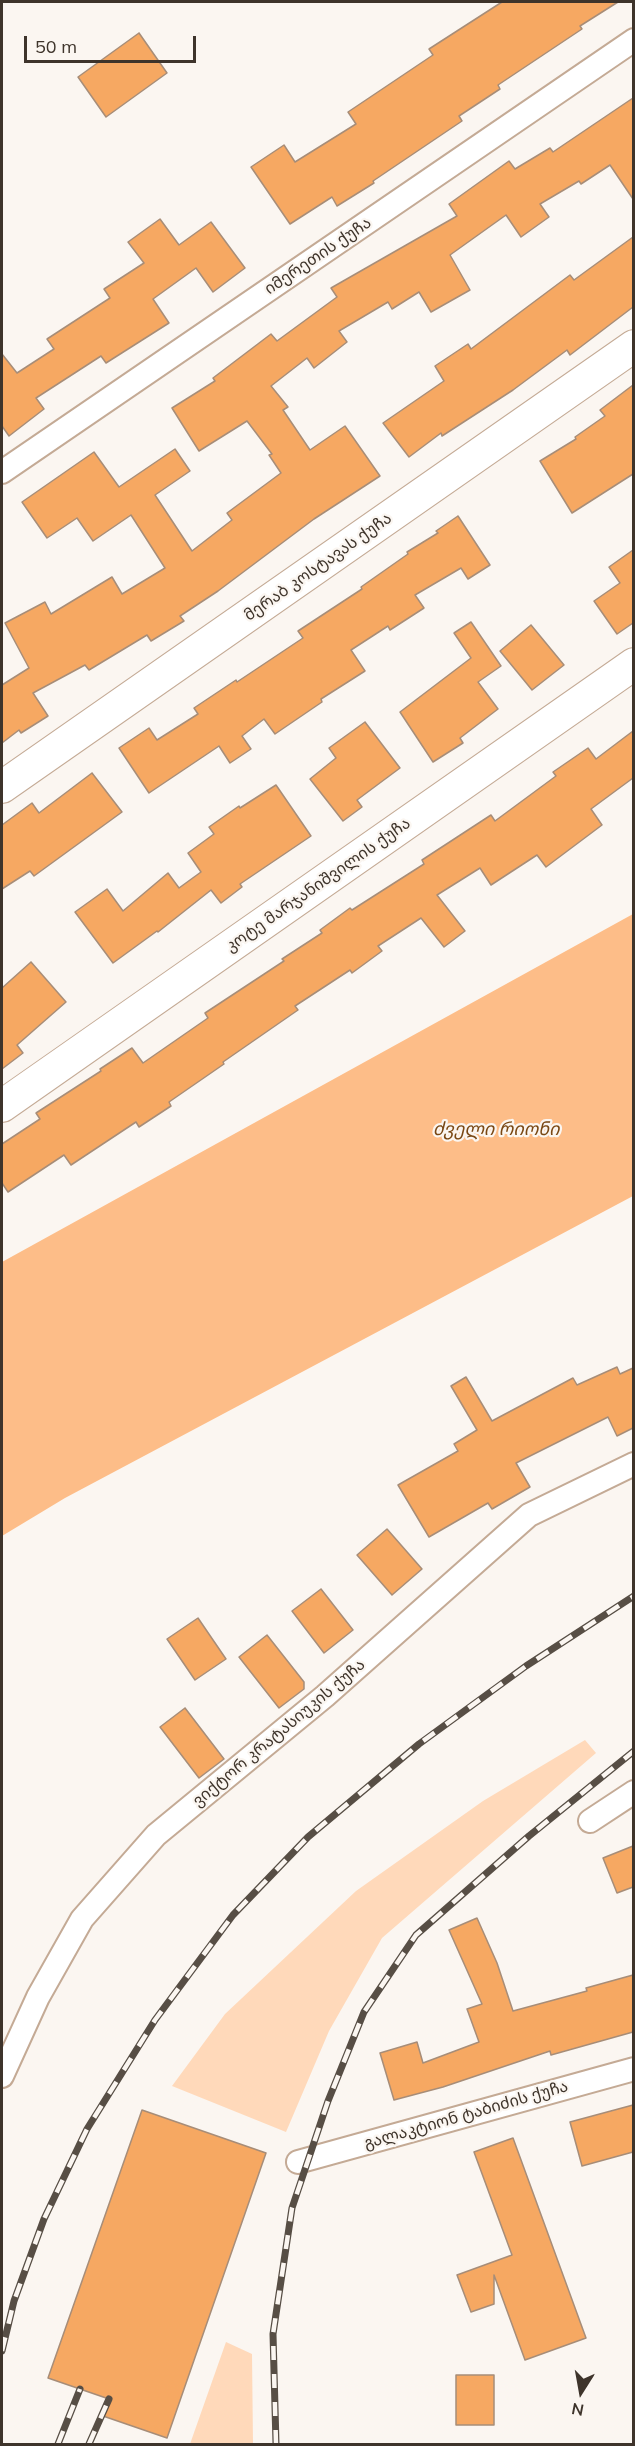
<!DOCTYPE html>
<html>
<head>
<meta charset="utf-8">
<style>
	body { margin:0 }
	#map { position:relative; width:635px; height:2446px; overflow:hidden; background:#fbf6f1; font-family:Mulish,sans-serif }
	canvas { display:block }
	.frame { position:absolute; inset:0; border:3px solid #3e342b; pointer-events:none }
	.north { position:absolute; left:551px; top:2362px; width:60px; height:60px; -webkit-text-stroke:4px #fbf6f1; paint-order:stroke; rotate:191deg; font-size:16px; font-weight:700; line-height:24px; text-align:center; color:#3e342b }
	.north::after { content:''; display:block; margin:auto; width:21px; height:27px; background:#3e342b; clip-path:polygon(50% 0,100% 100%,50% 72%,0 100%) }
	.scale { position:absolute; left:24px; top:36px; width:172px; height:27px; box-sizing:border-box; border:3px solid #3e342b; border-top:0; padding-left:8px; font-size:18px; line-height:21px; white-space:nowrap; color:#3e342b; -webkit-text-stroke:4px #fbf6f1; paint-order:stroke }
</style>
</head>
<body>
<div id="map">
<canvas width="635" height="2446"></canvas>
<div class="frame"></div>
<div class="north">N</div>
<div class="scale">50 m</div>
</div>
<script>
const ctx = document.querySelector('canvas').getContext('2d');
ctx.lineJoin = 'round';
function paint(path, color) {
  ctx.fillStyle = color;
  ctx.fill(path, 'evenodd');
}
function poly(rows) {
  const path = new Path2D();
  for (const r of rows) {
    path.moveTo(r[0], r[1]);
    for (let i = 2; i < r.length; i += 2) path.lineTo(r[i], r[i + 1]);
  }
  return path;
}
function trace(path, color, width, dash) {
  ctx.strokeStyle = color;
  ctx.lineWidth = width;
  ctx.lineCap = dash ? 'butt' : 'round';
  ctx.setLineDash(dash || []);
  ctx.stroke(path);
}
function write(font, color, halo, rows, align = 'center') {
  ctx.font = font + ' Mulish,"Noto Sans Georgian",sans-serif';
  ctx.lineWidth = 4.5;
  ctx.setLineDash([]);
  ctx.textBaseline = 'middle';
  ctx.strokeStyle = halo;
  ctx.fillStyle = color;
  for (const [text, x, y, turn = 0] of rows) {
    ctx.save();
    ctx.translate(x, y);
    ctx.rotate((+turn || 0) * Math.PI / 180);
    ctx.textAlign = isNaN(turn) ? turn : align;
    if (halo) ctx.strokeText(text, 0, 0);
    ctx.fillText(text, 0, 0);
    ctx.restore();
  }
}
const green = poly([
	[585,1740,596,1753,382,1938,329,2031,286,2132,172,2086,225,2014,356,1891,483,1801],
	[226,2342,252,2354,253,2444,190,2444]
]);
const water = poly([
	[633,914,633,1196,65,1498,2,1536,2,1262]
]);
const building = poly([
	[502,2,618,2,580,26,582,29,498,85,500,89,459,116,462,121,373,181,374,183,337,206,332,197,290,224,251,167,284,145,295,162,356,124,348,112,433,55,429,49,502,2],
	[139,33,167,73,106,117,78,77,139,33],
	[633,98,633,199,610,165,581,184,579,181,540,204,549,217,521,237,506,215,450,255,470,290,431,312,419,292,392,309,388,302,339,331,347,342,314,368,307,358,271,386,288,407,283,410,310,450,345,426,380,476,314,519,218,591,180,616,184,621,151,641,147,635,89,670,85,665,33,693,48,716,21,733,19,730,2,743,2,685,29,668,5,623,45,602,51,614,112,577,122,594,165,568,131,515,93,541,77,518,47,538,22,502,94,452,119,487,175,449,190,471,155,495,192,551,232,520,227,513,281,473,269,455,272,454,247,421,199,451,172,408,215,381,213,378,271,334,277,341,337,297,331,288,457,216,449,204,509,161,515,169,550,148,553,152,633,98],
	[160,219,179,245,211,222,245,268,213,292,196,268,153,299,169,323,106,363,101,356,36,398,44,409,9,436,2,426,2,354,17,373,54,349,47,339,110,298,104,289,144,263,128,242,160,219],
	[633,237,633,307,570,355,567,350,513,390,442,436,441,433,409,457,383,423,444,381,435,366,468,344,471,349,570,275,574,280,633,237],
	[633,385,633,474,572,513,540,461,576,439,575,437,605,416,600,410,633,385],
	[458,516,490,565,468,579,461,568,415,595,424,608,390,630,388,626,351,650,365,671,321,699,322,702,275,734,264,719,242,736,251,749,230,763,219,746,149,793,119,748,149,728,157,740,198,714,194,708,236,680,237,682,303,638,298,631,362,589,361,587,408,554,407,552,438,533,436,531,458,516],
	[633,550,633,623,617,634,594,601,620,583,609,567,633,550],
	[471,622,501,666,478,682,498,709,460,738,463,743,433,762,400,712,471,658,454,633,471,622],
	[531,625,564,665,532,690,500,651,531,625],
	[365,722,400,768,357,800,362,807,343,821,310,779,336,758,329,748,365,722],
	[633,731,633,778,591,809,602,825,546,867,537,855,491,885,480,868,437,895,465,931,444,947,421,918,378,946,382,951,352,973,350,970,295,1006,298,1010,223,1062,224,1064,169,1102,171,1106,139,1127,136,1122,71,1165,64,1155,8,1192,2,1183,2,1144,40,1119,36,1113,101,1071,100,1069,132,1048,143,1063,208,1018,205,1013,284,961,282,959,322,933,320,930,350,908,352,910,424,864,422,860,491,815,495,821,556,776,553,772,588,748,596,759,633,731],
	[92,773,122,812,34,876,30,871,2,889,2,825,32,803,39,813,92,773],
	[276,785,311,836,240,884,242,887,221,903,211,890,158,932,157,931,113,963,75,912,107,889,123,911,168,873,179,888,201,872,188,853,214,834,209,827,239,806,240,808,276,785],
	[31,962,66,1002,17,1045,23,1053,2,1069,2,988,31,962],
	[617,1367,620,1374,633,1368,633,1428,617,1436,608,1417,516,1463,530,1487,492,1509,488,1503,429,1537,398,1485,458,1451,454,1444,477,1430,451,1386,466,1377,492,1421,573,1378,577,1385,617,1367],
	[387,1529,422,1569,392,1595,357,1555,387,1529],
	[321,1589,353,1630,324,1653,292,1611,321,1589],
	[198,1618,226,1659,195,1680,167,1639,198,1618],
	[267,1635,304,1682,304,1689,279,1708,239,1657,267,1635],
	[185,1708,224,1759,199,1778,160,1727,185,1708],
	[633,1846,633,1887,617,1893,603,1858,633,1846],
	[477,1918,497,1963,513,2011,587,1991,586,1988,633,1975,633,2032,551,2055,550,2051,443,2087,394,2100,380,2053,417,2042,423,2063,479,2042,467,2009,482,2004,449,1930,477,1918],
	[633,2105,633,2152,582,2166,570,2122,633,2105],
	[142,2110,266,2153,167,2438,103,2416,109,2399,48,2378,142,2110],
	[513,2138,586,2338,525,2360,494,2275,494,2304,471,2312,457,2275,512,2255,474,2152,513,2138],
	[456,2375,494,2375,494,2425,456,2425,456,2375]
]);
const street = poly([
	[2,472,634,40],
	[590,1821,634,1792],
	[2,2076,38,1997,82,1919,156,1835,325,1696,529,1515,634,1464],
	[298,2162,634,2069]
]);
const secondary = poly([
	[2,787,634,346],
	[2,1106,634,664]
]);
const rail = poly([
	[2,2351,14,2301,44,2219,87,2129,155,2020,233,1915,308,1837,419,1744,526,1666,634,1596],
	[58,2444,80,2389],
	[89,2444,109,2399],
	[276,2444,273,2334,292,2208,328,2101,364,2012,416,1935,529,1836,634,1751]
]);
const streetNames = [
	["იმერეთის ქუჩა",318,256,-34],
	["მერაბ კოსტავას ქუჩა",318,567,-35],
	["კოტე მარჯანიშვილის ქუჩა",318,885,-35],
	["ვიქტორ კრატასიუკის ქუჩა",279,1733,-40],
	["გალაკტიონ ტაბიძის ქუჩა",466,2115,-16]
];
const waterNames = [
	["ძველი რიონი",496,1130]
];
paint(green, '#ffd9ba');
paint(water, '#fdbd88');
paint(building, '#f6a862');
trace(building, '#a78d78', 1.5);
trace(street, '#c4aa95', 26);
trace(secondary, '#c4aa95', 34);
trace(street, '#fff', 22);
trace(secondary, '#fff', 32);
trace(rail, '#574e45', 7);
trace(rail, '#fbf6f1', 4.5, [14]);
write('16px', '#3e342b', '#fbf6f1', streetNames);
write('italic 18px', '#7a4814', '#fbf6f1', waterNames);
</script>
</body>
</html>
